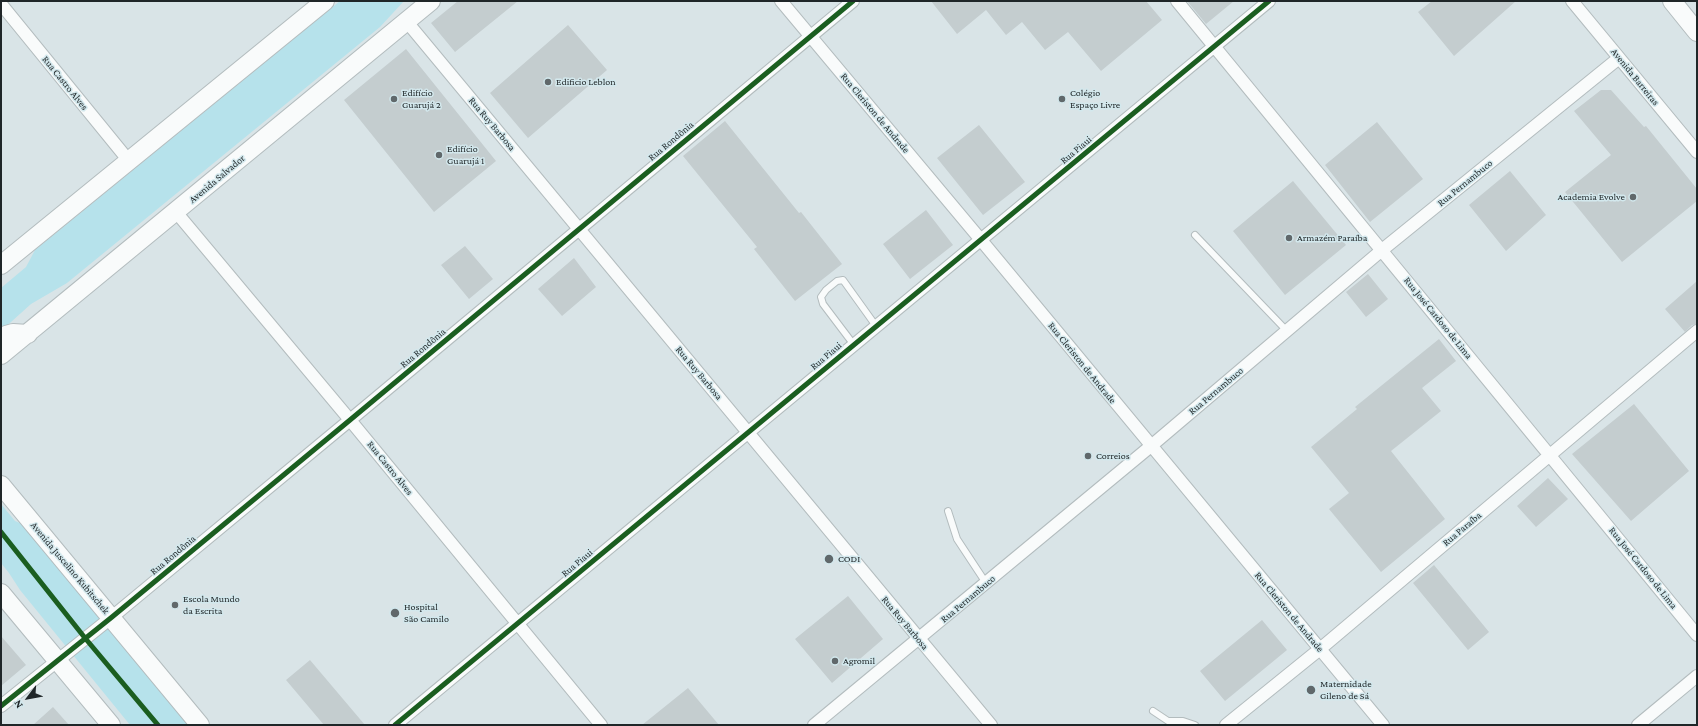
<!DOCTYPE html>
<html>
<head>
<meta charset="utf-8">
<style>
	body { margin:0 }
	#map { position:relative; width:1698px; height:726px; overflow:hidden; background:#d9e4e7; font-family:"Crimson Pro",serif }
	canvas { display:block }
	.frame { position:absolute; inset:0; border:2px solid #1f2628; pointer-events:none }
	.north { position:absolute; left:8px; top:678px; width:40px; height:40px; -webkit-text-stroke:3px #d3e8ed; paint-order:stroke; rotate:238deg; font-size:11px; font-weight:700; line-height:16px; text-align:center; color:#1f2628 }
	.north::after { content:''; display:block; margin:auto; width:14px; height:18px; background:#1f2628; clip-path:polygon(50% 0,100% 100%,50% 72%,0 100%) }
</style>
</head>
<body>
<div id="map">
<canvas width="1698" height="726"></canvas>
<div class="frame"></div>
<div class="north">N</div>
</div>
<script>
const ctx = document.querySelector('canvas').getContext('2d');
ctx.lineJoin = 'round';
function paint(path, color) {
  ctx.fillStyle = color;
  ctx.fill(path, 'evenodd');
}
function poly(rows) {
  const path = new Path2D();
  for (const r of rows) {
    path.moveTo(r[0], r[1]);
    for (let i = 2; i < r.length; i += 2) path.lineTo(r[i], r[i + 1]);
  }
  return path;
}
function trace(path, color, width, dash) {
  ctx.strokeStyle = color;
  ctx.lineWidth = width;
  ctx.lineCap = dash ? 'butt' : 'round';
  ctx.setLineDash(dash || []);
  ctx.stroke(path);
}
function write(font, color, halo, rows, align = 'center') {
  ctx.font = font + ' "Crimson Pro",serif';
  ctx.lineWidth = 3;
  ctx.setLineDash([]);
  ctx.textBaseline = 'middle';
  ctx.strokeStyle = halo;
  ctx.fillStyle = color;
  for (const [text, x, y, turn = 0] of rows) {
    ctx.save();
    ctx.translate(x, y);
    ctx.rotate((+turn || 0) * Math.PI / 180);
    ctx.textAlign = isNaN(turn) ? turn : align;
    if (halo) ctx.strokeText(text, 0, 0);
    ctx.fillText(text, 0, 0);
    ctx.restore();
  }
}
const green = poly([
	[340,1,404,1,380,27,67,283,31,304,1,331,1,288,26,267,35,250],
	[1,504,15,521,32,528,191,725,130,725,20,590,9,573,1,563]
]);
const building = poly([
	[458,1,518,1,455,52,431,23],
	[931,1,1146,1,1162,20,1101,71,1068,32,1045,50,1022,22,1006,35,986,10,957,34],
	[1187,1,1234,1,1206,24],
	[1432,1,1516,1,1454,56,1418,12],
	[568,25,607,70,528,138,490,93],
	[406,49,496,161,434,212,344,100],
	[1601,90,1611,90,1644,127,1646,126,1697,189,1697,201,1622,262,1565,192,1611,155,1574,111],
	[725,121,799,213,801,212,842,264,795,301,754,249,757,247,683,156],
	[1377,122,1423,179,1370,222,1325,165],
	[979,125,1025,182,983,215,937,158],
	[1510,171,1546,215,1506,251,1469,205],
	[1293,181,1346,245,1285,295,1233,231],
	[926,210,953,245,910,279,883,244],
	[465,246,493,279,469,299,441,265],
	[574,258,596,287,562,316,538,289],
	[1368,274,1388,299,1366,317,1346,292],
	[1697,281,1697,324,1692,325,1685,332,1665,309],
	[1439,339,1456,361,1422,388,1441,411,1391,451,1445,519,1381,572,1329,509,1349,493,1311,447,1357,409,1355,407],
	[1634,404,1689,471,1631,521,1572,454],
	[1548,478,1568,499,1536,527,1517,506],
	[1434,565,1489,632,1468,650,1413,583],
	[848,596,883,639,832,683,795,639],
	[1262,620,1287,650,1225,701,1200,671],
	[1,636,26,665,1,686],
	[310,660,365,725,324,725,286,680],
	[688,688,719,725,642,725],
	[53,707,69,725,33,725]
]);
const service = poly([
	[1195,235,1287,331],
	[854,345,823,304,821,297,826,290,837,281,843,280,876,326],
	[948,511,957,539,986,583],
	[1153,711,1168,721,1183,721,1195,725]
]);
const minor = poly([
	[781,1,981,240,1383,725],
	[1177,1,1697,635],
	[1572,1,1697,152],
	[1,4,129,161],
	[407,22,991,725],
	[176,212,350,420,601,725],
	[1,706,112,617,350,420,853,1],
	[395,725,1269,1],
	[814,725,1151,446,1382,250,1619,58],
	[1226,725,1320,649,1697,331],
	[1638,725,1697,676]
]);
const secondary = poly([
	[1672,1,1697,32],
	[1,265,325,1],
	[1,339,6,335,13,333,28,334],
	[1,355,431,1],
	[1,485,200,725],
	[1,593,111,725]
]);
const cycleway = poly([
	[1,532,85,638,158,725],
	[1,706,112,617,350,420,853,1],
	[395,725,1269,1]
]);
const markers = [
	[548,82,4,"#60686b"],
	[394,99,4,"#60686b"],
	[1062,99,4,"#60686b"],
	[439,155,4,"#60686b"],
	[1633,197,4,"#60686b"],
	[1289,238,4,"#60686b"],
	[1088,456,4,"#60686b"],
	[829,559,5,"#60686b"],
	[175,605,4,"#60686b"],
	[395,613,5,"#60686b"],
	[835,661,4,"#60686b"],
	[1311,690,5,"#60686b"]
];
const streetNames = [
	["Avenida Barreiras",1635,77,51],
	["Rua Castro Alves",65,83,51],
	["Rua Cleriston de Andrade",875,113,50],
	["Rua Ruy Barbosa",492,124,50],
	["Rua Rondônia",671,141,-40],
	["Rua Piaui",1076,150,-40],
	["Avenida Salvador",217,179,-40],
	["Rua Pernambuco",1465,183,-39],
	["Rua José Cardoso de Lima",1438,318,51],
	["Rua Rondônia",423,348,-40],
	["Rua Piaui",826,356,-40],
	["Rua Cleriston de Andrade",1082,363,51],
	["Rua Ruy Barbosa",699,373,50],
	["Rua Pernambuco",1216,391,-40],
	["Rua Castro Alves",390,468,51],
	["Rua Paraíba",1462,529,-40],
	["Rua Rondônia",173,555,-40],
	["Rua Piaui",577,563,-40],
	["Avenida Juscelino Kubitschek",70,568,50],
	["Rua José Cardoso de Lima",1643,568,51],
	["Rua Pernambuco",968,599,-40],
	["Rua Cleriston de Andrade",1289,612,50],
	["Rua Ruy Barbosa",905,623,50]
];
const poiNames = [
	["Edificio Leblon",556,82],
	["Edifício",402,93],
	["Guarujá 2",402,105],
	["Colégio",1070,93],
	["Espaço Livre",1070,105],
	["Edifício",447,149],
	["Guarujá 1",447,161],
	["Academia Evolve",1625,197,"right"],
	["Armazém Paraíba",1297,238],
	["Correios",1096,456],
	["CODI",838,559],
	["Escola Mundo",183,599],
	["da Escrita",183,611],
	["Hospital",404,607],
	["São Camilo",404,619],
	["Agromil",843,661],
	["Maternidade",1320,684],
	["Gileno de Sá",1320,696]
];
paint(green, '#b6e2eb');
paint(building, '#c4cdcf');
trace(service, '#b3bcbe', 8);
trace(minor, '#b3bcbe', 14);
trace(secondary, '#b3bcbe', 20);
trace(service, '#f9fbfb', 6);
trace(minor, '#f9fbfb', 12);
trace(secondary, '#f9fbfb', 18);
trace(cycleway, '#1b5e20', 5);
for (const [x, y, r, color] of markers) {
  const dot = new Path2D();
  dot.arc(x, y, r, 0, 2 * Math.PI);
  ctx.fillStyle = color;
  ctx.fill(dot);
  trace(dot, '#d3e8ed', 1.5);
}
write('10px', '#1f2628', '#d3e8ed', streetNames);
write('10px', '#1f2628', '#d3e8ed', poiNames, 'left');
</script>
</body>
</html>
